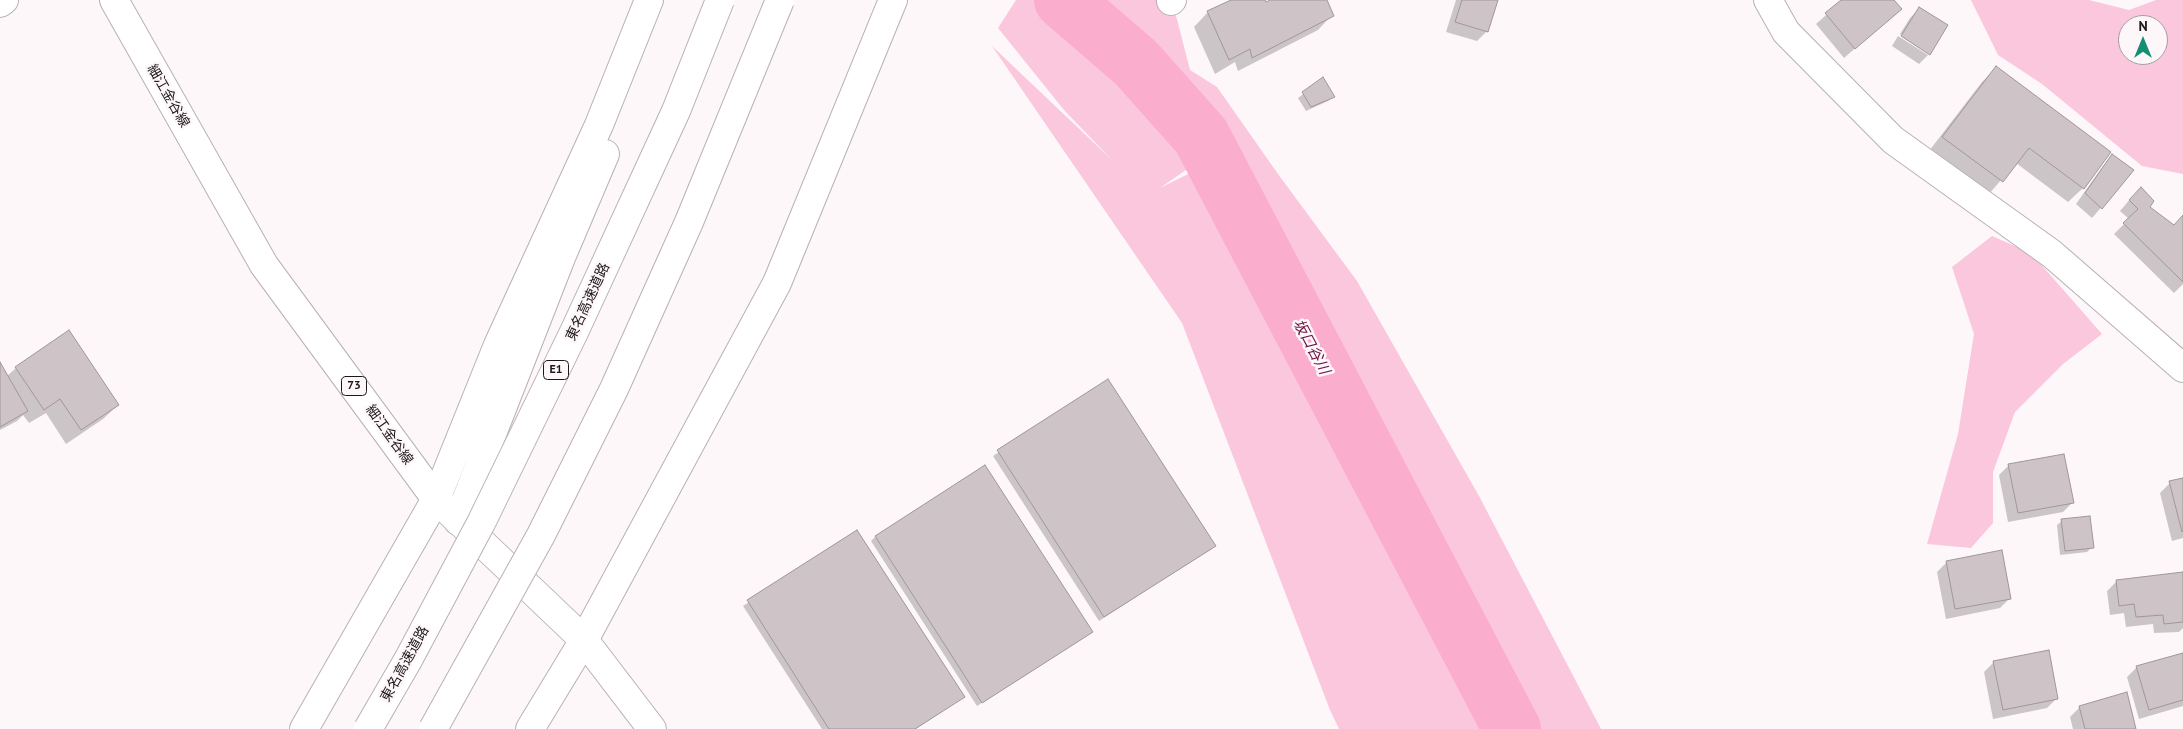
<!DOCTYPE html>
<html>
<head>
<meta charset="utf-8">
<style>
	body { margin:0 }
	#map { position:relative; width:2183px; height:729px; overflow:hidden; background:#fef7fa; font-family:"PT Sans",sans-serif }
	canvas { display:block }
	.north { position:absolute; left:2118px; top:15px; width:50px; height:50px; box-sizing:border-box; background:#fef7fa; border:1px solid #a49ea0; border-radius:50%; rotate:0deg; font-size:14px; font-weight:700; line-height:20px; text-align:center; color:#1c1819 }
	.north::after { content:''; display:block; margin:auto; width:18px; height:22px; background:#148f73; clip-path:polygon(50% 0,100% 100%,50% 72%,0 100%) }
</style>
</head>
<body>
<div id="map">
<canvas width="2183" height="729"></canvas>
<div class="north">N</div>
</div>
<script>
const ctx = document.querySelector('canvas').getContext('2d');
ctx.lineJoin = 'round';
function paint(path, color) {
  ctx.fillStyle = color;
  ctx.fill(path, 'evenodd');
}
function poly(rows) {
  const path = new Path2D();
  for (const r of rows) {
    path.moveTo(r[0], r[1]);
    for (let i = 2; i < r.length; i += 2) path.lineTo(r[i], r[i + 1]);
  }
  return path;
}
function trace(path, color, width, dash) {
  ctx.strokeStyle = color;
  ctx.lineWidth = width;
  ctx.lineCap = dash ? 'butt' : 'round';
  ctx.setLineDash(dash || []);
  ctx.stroke(path);
}
function write(font, color, halo, rows, align = 'center') {
  ctx.font = font + ' "PT Sans","Noto Sans JP",sans-serif';
  ctx.lineWidth = 5;
  ctx.setLineDash([]);
  ctx.textBaseline = 'middle';
  ctx.strokeStyle = halo;
  ctx.fillStyle = color;
  for (const [text, x, y, turn = 0] of rows) {
    ctx.save();
    ctx.translate(x, y);
    ctx.rotate((+turn || 0) * Math.PI / 180);
    ctx.textAlign = isNaN(turn) ? turn : align;
    if (halo) ctx.strokeText(text, 0, 0);
    ctx.fillText(text, 0, 0);
    ctx.restore();
  }
}
const green = poly([
	[1016,0,1172,0,1190,70,1217,87,1278,174,1357,281,1479,496,1601,729,1339,729,1330,710,1182,323,992,46,1112,160,1064,110,998,28],
	[1199,123,1206,165,1160,188,1193,165],
	[1971,0,2089,0,2129,10,2156,0,2183,0,2183,174,2142,166,2042,84,1998,55],
	[2128,25,2158,25,2158,55,2128,55],
	[1992,236,2031,253,2102,334,2063,364,2015,412,1993,472,1993,523,1971,548,1927,544,1958,434,1974,334,1952,267]
]);
const shadow = poly([
	[1234,0,1264,0,1265,4,1272,0,1325,0,1332,15,1318,30,1238,71,1235,62,1215,74,1194,27,1208,12],
	[1456,0,1496,0,1487,31,1477,41,1446,32],
	[1843,0,1893,0,1900,9,1844,58,1816,24],
	[1920,8,1947,25,1928,54,1928,52,1900,34,1910,18],
	[1898,36,1928,55,1919,64,1892,46],
	[1996,68,2083,188,2068,202,2016,163,1988,195,1929,151,1982,82],
	[1323,79,1333,96,1328,101,1306,111,1298,98],
	[2112,156,2133,171,2092,218,2076,204,2103,166],
	[2131,198,2149,207,2174,226,2183,216,2183,284,2174,293,2114,234,2129,219,2120,211],
	[0,364,7,376,16,368,118,405,103,419,66,444,46,413,29,423,23,415,17,421,0,430],
	[1108,381,1214,546,1099,621,993,456],
	[2009,465,2073,502,2063,512,2008,522,1999,475],
	[2183,479,2183,538,2172,541,2160,493,2170,483],
	[2062,521,2092,547,2087,552,2060,555,2057,525],
	[857,532,963,697,916,729,822,729,743,606],
	[875,537,1092,632,977,706,871,541],
	[1947,562,2010,598,2000,608,1946,619,1937,572],
	[2183,573,2183,628,2179,632,2154,633,2153,624,2126,627,2124,613,2110,615,2107,591,2117,581],
	[2183,654,2183,706,2139,719,2127,677,2137,667],
	[1994,662,2057,698,2047,708,1993,719,1984,672],
	[2080,707,2134,729,2073,729,2070,717]
]);
const river = poly([
	[1063,0,1136,63,1201,136,1512,729]
]);
const building = poly([
	[1231,0,1265,0,1266,2,1270,0,1327,0,1334,16,1252,58,1250,49,1229,60,1207,11,1231,0],
	[1462,0,1498,0,1488,32,1455,22,1462,0],
	[1841,0,1894,0,1902,9,1855,49,1825,13,1841,0],
	[1919,7,1948,25,1930,55,1901,36,1919,7],
	[1996,66,2111,152,2084,189,2029,148,2003,182,1942,137,1996,66],
	[1323,77,1335,97,1311,107,1302,92,1323,77],
	[2112,154,2134,170,2102,209,2085,193,2112,154],
	[2141,187,2154,201,2150,207,2174,225,2183,215,2183,282,2123,223,2138,209,2129,200,2141,187],
	[69,330,119,405,81,430,60,399,44,410,15,367,69,330],
	[0,362,28,411,0,427,0,362],
	[1108,379,1216,546,1104,617,997,450,1108,379],
	[2064,454,2074,503,2018,513,2008,464,2064,454],
	[985,465,1093,632,982,703,875,536,985,465],
	[2183,478,2183,531,2182,532,2169,481,2183,478],
	[2090,516,2094,548,2065,551,2061,519,2090,516],
	[857,530,965,697,915,729,829,729,747,600,857,530],
	[2002,550,2011,599,1955,609,1946,561,2002,550],
	[2183,572,2183,622,2164,624,2163,615,2136,617,2134,604,2119,606,2116,580,2183,572],
	[2049,650,2058,699,2003,710,1993,661,2049,650],
	[2183,653,2183,700,2149,710,2136,666,2183,653],
	[2127,692,2136,729,2085,729,2079,706,2127,692]
]);
const minor = poly([
	[1768,0,1786,32,1893,140,2052,254,2183,368],
	[1171,1,1172,0],
	[0,3,4,0],
	[458,521,562,255,605,154],
	[304,729,436,499,498,345,599,125,649,0],
	[530,729,584,640,777,283,893,0]
]);
const major = poly([
	[114,0,264,265,436,499,584,640,652,729]
]);
const highwayBridge = poly([
	[368,729,408,660,481,523,575,330,676,111,720,0],
	[433,729,541,535,614,389,689,222,780,0]
]);
const shields = [
	[556,370,25],
	[354,386,25]
];
const shieldNames = [
	["E1",556,370],
	["73",354,386]
];
const streetNames = [
	["細江金谷線",168,96,60],
	["東名高速道路",588,302,-65],
	["細江金谷線",389,435,54],
	["東名高速道路",405,664,-61]
];
const waterNames = [
	["坂口谷川",1311,347,62]
];
paint(green, '#fbc7dc');
paint(shadow, '#0003');
trace(river, '#fbadce', 58);
paint(building, '#cec4c8');
trace(building, '#9f9699', 1);
trace(minor, '#b9b0b4', 30);
trace(major, '#b9b0b4', 30);
trace(minor, '#fff', 28);
trace(major, '#fff', 28);
trace(highwayBridge, '#b9b0b4', 30, []);
trace(highwayBridge, '#fff', 28);
for (const [x, y, w] of shields) {
  const box = new Path2D();
  box.roundRect(x - w / 2, y - 9.5, w, 19, 4);
  ctx.fillStyle = '#fef7fa';
  ctx.fill(box);
  trace(box, '#1c1819', 1);
}
write('bold 12px', '#1c1819', null, shieldNames);
write('14px', '#1c1819', '#fef7fa', streetNames);
write('italic 15px', '#691042', '#fef7fa', waterNames);
</script>
</body>
</html>
